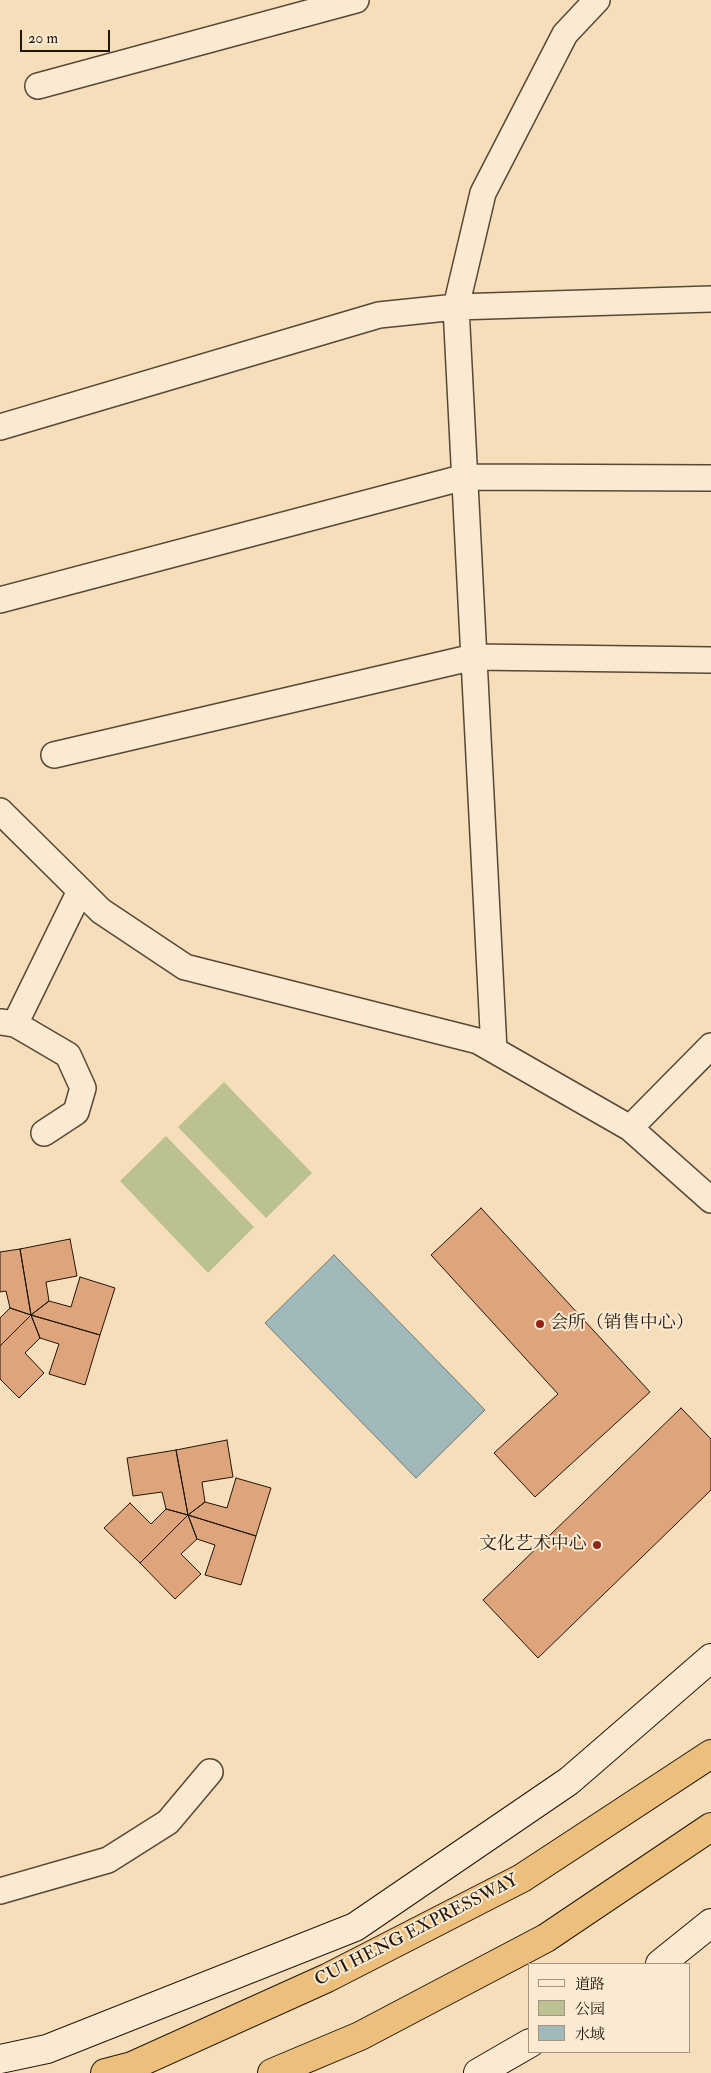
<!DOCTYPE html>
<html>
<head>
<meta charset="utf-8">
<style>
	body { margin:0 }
	#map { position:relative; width:711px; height:2073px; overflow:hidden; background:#f7deba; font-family:"IM FELL Double Pica","Noto Serif SC",serif }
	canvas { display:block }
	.legend { position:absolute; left:528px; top:1963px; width:162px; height:90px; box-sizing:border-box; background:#faead2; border:1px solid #a39582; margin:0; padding:6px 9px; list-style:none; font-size:15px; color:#20160b }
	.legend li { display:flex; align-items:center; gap:10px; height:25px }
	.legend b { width:25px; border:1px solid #a39582 }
	.scale { position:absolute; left:20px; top:30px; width:90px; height:22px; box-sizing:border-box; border:2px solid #20160b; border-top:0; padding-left:6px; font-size:15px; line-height:18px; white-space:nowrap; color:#20160b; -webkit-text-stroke:4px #faead2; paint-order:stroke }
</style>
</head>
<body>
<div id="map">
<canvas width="711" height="2073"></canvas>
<ul class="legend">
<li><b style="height:6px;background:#faead2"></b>道路</li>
<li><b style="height:14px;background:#bbc191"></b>公园</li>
<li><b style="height:14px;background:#a1b9ba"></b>水域</li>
</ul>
<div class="scale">20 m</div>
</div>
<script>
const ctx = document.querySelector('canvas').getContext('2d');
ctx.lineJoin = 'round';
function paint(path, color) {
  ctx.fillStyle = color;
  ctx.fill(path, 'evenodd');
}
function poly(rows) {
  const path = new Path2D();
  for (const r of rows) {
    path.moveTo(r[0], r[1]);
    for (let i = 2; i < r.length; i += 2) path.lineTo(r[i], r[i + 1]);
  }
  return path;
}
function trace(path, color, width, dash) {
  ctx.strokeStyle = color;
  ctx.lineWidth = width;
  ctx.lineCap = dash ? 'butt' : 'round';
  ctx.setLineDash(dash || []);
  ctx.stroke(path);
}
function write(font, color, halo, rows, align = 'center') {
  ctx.font = font + ' "IM FELL Double Pica","Noto Serif SC",serif';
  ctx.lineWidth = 4;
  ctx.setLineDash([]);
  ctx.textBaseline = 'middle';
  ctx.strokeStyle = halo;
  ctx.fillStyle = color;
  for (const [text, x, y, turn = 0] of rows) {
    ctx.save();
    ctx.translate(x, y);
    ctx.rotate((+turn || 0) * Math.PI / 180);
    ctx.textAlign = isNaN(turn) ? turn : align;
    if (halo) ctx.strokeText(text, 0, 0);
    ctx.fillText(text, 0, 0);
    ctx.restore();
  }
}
const green = poly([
	[224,1082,312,1173,266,1218,178,1127],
	[166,1136,254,1227,208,1273,120,1181]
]);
const water = poly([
	[334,1255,485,1410,416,1478,265,1323,334,1255]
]);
const building = poly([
	[481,1208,650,1392,535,1497,494,1453,558,1394,431,1255,481,1208],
	[70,1239,77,1276,46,1282,49,1301,31,1315,20,1249,70,1239],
	[20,1249,31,1315,10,1308,6,1291,0,1292,0,1252,20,1249],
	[80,1277,115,1288,100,1335,31,1315,49,1301,71,1307,80,1277],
	[10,1308,31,1315,0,1346,0,1318,10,1308],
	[31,1315,40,1338,25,1353,44,1373,19,1398,0,1379,0,1346,31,1315],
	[31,1315,100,1335,85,1385,49,1374,59,1344,40,1338,31,1315],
	[681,1408,711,1439,711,1490,538,1658,483,1600,681,1408],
	[227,1440,233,1477,202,1482,205,1502,188,1515,176,1450,227,1440],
	[176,1450,188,1515,166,1509,162,1492,133,1496,127,1458,176,1450],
	[236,1478,271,1488,256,1536,188,1515,205,1502,227,1508,236,1478],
	[130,1503,151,1524,166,1509,188,1515,140,1563,104,1528,130,1503],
	[188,1515,197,1539,181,1554,201,1574,175,1599,140,1563,188,1515],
	[188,1515,256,1536,241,1585,205,1575,215,1545,197,1539,188,1515]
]);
const street = poly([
	[38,86,356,0],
	[0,427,379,315,456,307,711,299],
	[0,600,465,477,711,478],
	[54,755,474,657,711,660],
	[0,811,101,911,185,967,478,1041,630,1128,711,1200],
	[0,1022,15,1024,68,1055,83,1088,76,1112,44,1133],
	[15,1024,80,891],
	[494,1050,456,307,483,193,565,34,597,0],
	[630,1128,711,1046],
	[0,1891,108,1860,168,1822,210,1772]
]);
const secondary = poly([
	[660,1964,711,1923],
	[0,2059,47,2049,355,1927,569,1781,711,1658],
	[478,2073,530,2043]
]);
const highway = poly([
	[105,2073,132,2066,327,1978,522,1878,711,1754],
	[272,2073,360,2036,546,1938,711,1827]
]);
const markers = [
	[540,1324,5,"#8f2418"],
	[597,1545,5,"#8f2418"]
];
const poiNames = [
	["会所（销售中心）",550,1324],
	["文化艺术中心",587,1545,"right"]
];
const streetNames = [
	["CUI HENG EXPRESSWAY",417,1931,-27]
];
paint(green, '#bbc191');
paint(water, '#a1b9ba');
trace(water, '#6d7874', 1);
paint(building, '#dea47b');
trace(building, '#20160b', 1);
trace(street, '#564837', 28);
trace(secondary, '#20160b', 30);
trace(highway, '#20160b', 30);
trace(street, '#faead2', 25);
trace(secondary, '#faead2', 28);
trace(highway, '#ecbf7d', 28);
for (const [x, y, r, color] of markers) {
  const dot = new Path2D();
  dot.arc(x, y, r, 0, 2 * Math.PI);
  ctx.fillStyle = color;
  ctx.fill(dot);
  trace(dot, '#faead2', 2);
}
write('18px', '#20160b', '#faead2', poiNames, 'left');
write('18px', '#20160b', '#faead2', streetNames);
</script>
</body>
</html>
